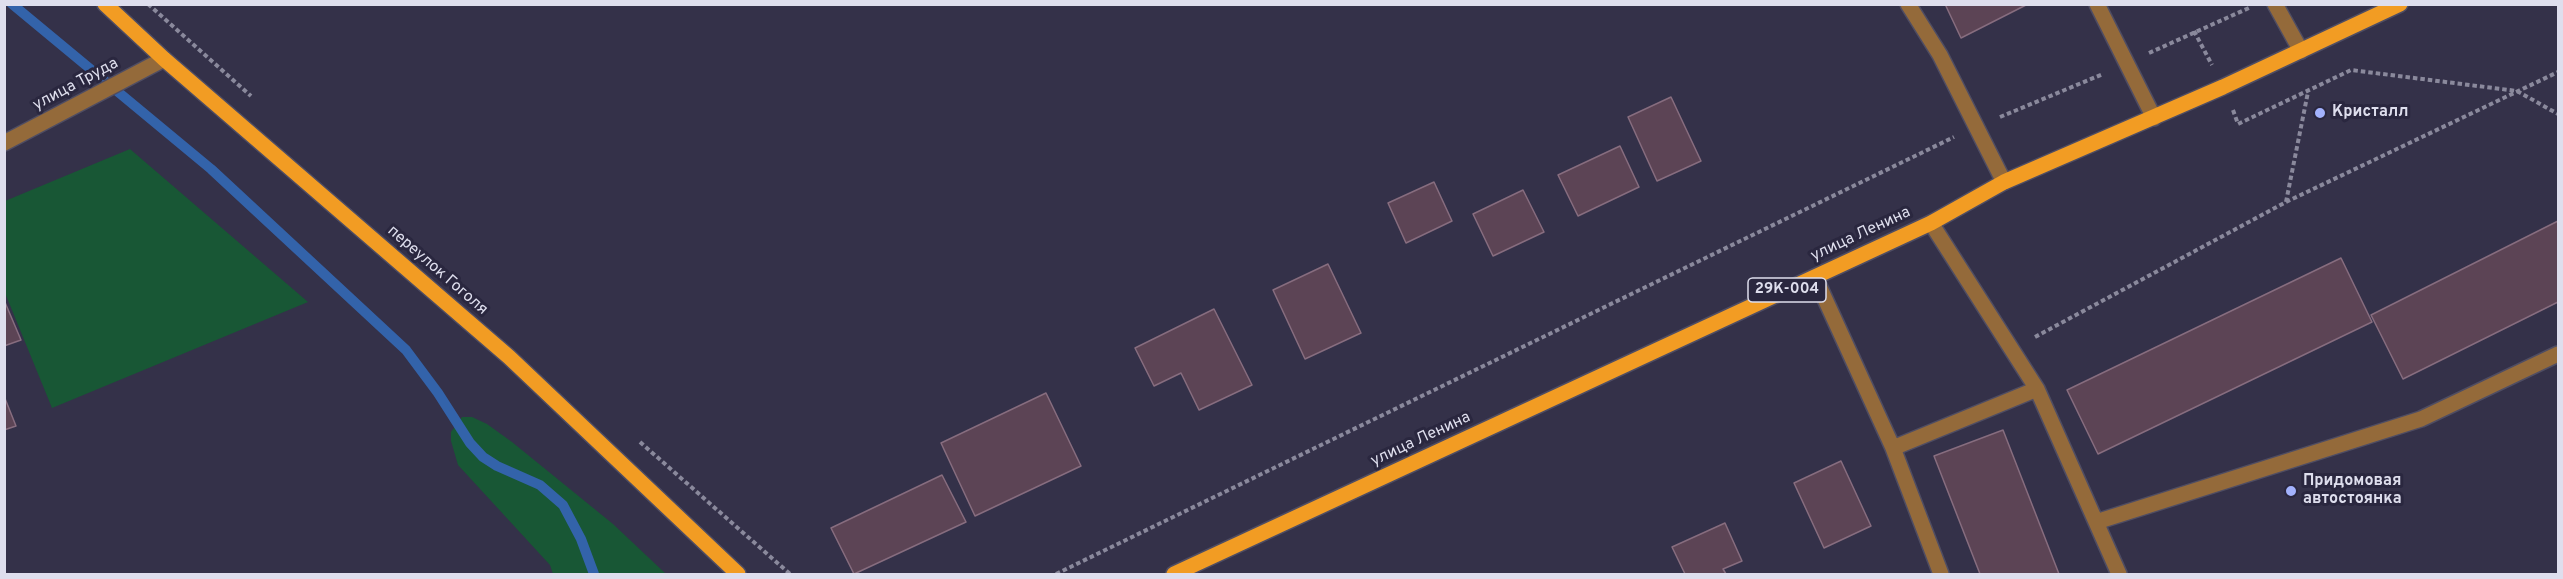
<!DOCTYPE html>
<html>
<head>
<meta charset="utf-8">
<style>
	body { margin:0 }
	#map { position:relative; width:2563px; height:579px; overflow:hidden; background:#343149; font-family:Overpass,sans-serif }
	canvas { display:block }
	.frame { position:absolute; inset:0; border:6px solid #dedeed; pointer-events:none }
</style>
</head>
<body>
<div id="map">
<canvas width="2563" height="579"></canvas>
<div class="frame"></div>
</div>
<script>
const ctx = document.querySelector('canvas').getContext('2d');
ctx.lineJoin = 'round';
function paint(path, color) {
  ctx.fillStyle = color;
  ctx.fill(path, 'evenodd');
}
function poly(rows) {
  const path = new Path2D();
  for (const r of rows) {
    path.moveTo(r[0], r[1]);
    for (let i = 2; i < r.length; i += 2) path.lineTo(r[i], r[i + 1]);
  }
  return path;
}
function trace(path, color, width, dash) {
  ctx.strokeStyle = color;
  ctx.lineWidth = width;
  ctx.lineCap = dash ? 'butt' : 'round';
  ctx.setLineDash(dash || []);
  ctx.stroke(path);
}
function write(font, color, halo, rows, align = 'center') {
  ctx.font = font + ' Overpass,sans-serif';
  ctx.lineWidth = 6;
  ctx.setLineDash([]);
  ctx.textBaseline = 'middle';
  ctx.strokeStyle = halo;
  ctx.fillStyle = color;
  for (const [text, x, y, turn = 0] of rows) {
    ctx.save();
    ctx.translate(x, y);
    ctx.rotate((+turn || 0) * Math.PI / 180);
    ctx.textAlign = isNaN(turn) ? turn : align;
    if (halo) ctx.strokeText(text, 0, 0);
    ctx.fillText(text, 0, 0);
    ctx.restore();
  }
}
const green = poly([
	[130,149,308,302,52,408,5,293,5,201],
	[462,417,472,417,487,424,512,442,613,524,666,574,553,574,550,565,458,465,451,441,451,432]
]);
const stream = poly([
	[12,4,211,169,406,350,438,393,470,443,483,457,497,466,540,485,563,505,581,539,594,574]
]);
const building = poly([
	[1945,4,2028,4,1961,38,1945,4],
	[1671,97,1701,161,1657,181,1628,117,1671,97],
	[1620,146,1639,187,1578,216,1558,175,1620,146],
	[1434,182,1452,221,1406,243,1388,203,1434,182],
	[1523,190,1544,232,1493,256,1473,214,1523,190],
	[2558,221,2558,302,2403,379,2371,315,2558,221],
	[2341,258,2372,322,2098,454,2067,390,2341,258],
	[1328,264,1361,333,1305,359,1273,290,1328,264],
	[4,300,21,340,4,346,4,300],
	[1214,309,1252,385,1199,410,1181,373,1154,386,1135,348,1214,309],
	[1046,393,1081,466,975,516,941,443,1046,393],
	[4,396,16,426,4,430,4,396],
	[2003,430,2059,574,1980,574,1934,456,2003,430],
	[1841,461,1871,526,1824,548,1794,483,1841,461],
	[942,475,966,522,854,574,831,528,942,475],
	[1725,523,1742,561,1723,569,1726,574,1685,574,1672,547,1725,523]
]);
const path = poly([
	[148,4,251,96],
	[2194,31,2212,65],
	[2149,53,2251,7],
	[2233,110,2238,124,2351,70,2517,91,2558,114],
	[2000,117,2103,74],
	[2286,202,2308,92],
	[2035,337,2286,202,2558,72],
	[640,442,790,574],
	[1056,574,1954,137]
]);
const minor = poly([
	[1908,4,1940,55,2004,182],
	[2097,4,2154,118],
	[2275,4,2301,51],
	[4,143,164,59],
	[1931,223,2037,389,2119,574],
	[1815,277,1893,448,1941,574],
	[1893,448,2037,389],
	[2096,522,2421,419,2558,354]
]);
const major = poly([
	[105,4,164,59,509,357,738,574],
	[1174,574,1931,223,2004,182,2223,87,2400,4]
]);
const markers = [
	[2320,113,6,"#a3b2fd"],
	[2291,491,6,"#a3b2fd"]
];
const shields = [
	[1787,290,78]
];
const shieldNames = [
	["29К-004",1787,290]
];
const streetNames = [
	["улица Труда",76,85,-28],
	["улица Ленина",1861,235,-25],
	["переулок Гоголя",437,271,41],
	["улица Ленина",1421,440,-25]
];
const poiNames = [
	["Кристалл",2332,113],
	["Придомовая",2303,482],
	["автостоянка",2303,500]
];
paint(green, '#185735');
trace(stream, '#3363aa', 10);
paint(building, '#5c4455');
trace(building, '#876d7f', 1.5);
trace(minor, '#4f4d63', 18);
trace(major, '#4f4d63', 18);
trace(path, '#8a899c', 4, [4.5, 3]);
trace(minor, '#946a3a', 15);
trace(major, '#f29c23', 15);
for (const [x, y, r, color] of markers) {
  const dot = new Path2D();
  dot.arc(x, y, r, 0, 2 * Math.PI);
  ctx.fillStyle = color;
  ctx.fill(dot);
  trace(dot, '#2a273f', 2);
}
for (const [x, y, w] of shields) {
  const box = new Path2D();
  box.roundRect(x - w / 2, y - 12, w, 24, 4.5);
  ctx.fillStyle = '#2a273f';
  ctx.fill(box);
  trace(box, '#dedeed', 1.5);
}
write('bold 15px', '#dedeed', null, shieldNames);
write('16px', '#dedeed', '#2a273f', streetNames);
write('bold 16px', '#dedeed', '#2a273f', poiNames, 'left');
</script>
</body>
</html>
